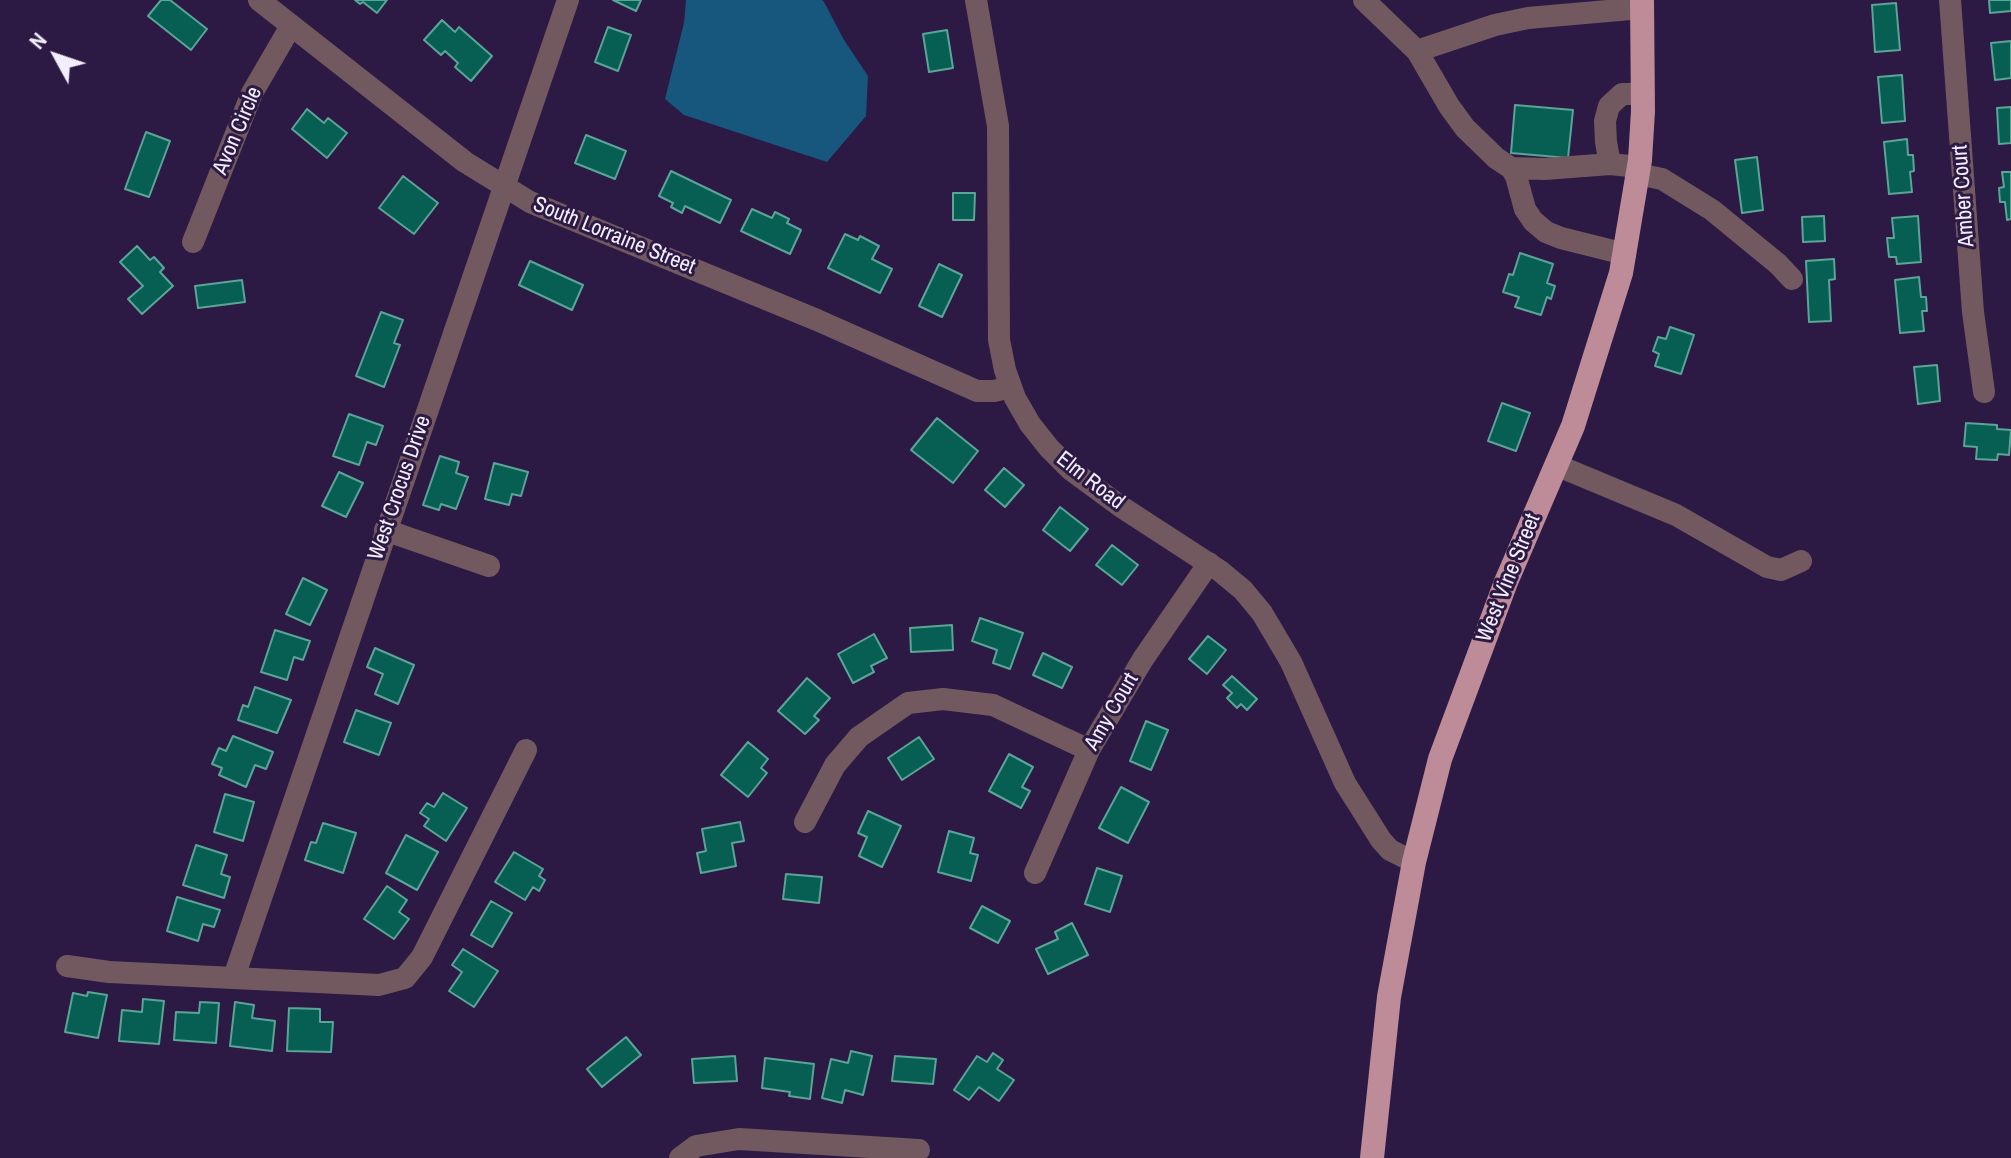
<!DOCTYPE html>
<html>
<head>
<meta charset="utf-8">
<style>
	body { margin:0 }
	#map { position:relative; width:2011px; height:1158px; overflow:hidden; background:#2c1a44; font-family:"Archivo Narrow",sans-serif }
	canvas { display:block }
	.north { position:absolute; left:16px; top:16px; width:80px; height:80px; -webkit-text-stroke:6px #2c1a44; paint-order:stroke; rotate:310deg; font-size:22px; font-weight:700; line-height:32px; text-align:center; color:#f3eefe }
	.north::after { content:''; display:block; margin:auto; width:28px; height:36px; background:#f3eefe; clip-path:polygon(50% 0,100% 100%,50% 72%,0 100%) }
</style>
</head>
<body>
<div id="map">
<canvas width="2011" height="1158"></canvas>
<div class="north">N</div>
</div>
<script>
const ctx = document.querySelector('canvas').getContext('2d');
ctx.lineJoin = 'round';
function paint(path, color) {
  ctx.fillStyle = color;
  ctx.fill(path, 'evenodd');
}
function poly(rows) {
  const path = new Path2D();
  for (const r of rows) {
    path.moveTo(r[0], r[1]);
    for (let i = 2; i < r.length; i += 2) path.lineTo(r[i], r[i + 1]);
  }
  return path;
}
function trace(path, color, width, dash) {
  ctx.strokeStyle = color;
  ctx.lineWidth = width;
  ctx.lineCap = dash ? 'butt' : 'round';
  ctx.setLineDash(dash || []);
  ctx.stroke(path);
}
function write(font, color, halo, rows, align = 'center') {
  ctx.font = font + ' "Archivo Narrow",sans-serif';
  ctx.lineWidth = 6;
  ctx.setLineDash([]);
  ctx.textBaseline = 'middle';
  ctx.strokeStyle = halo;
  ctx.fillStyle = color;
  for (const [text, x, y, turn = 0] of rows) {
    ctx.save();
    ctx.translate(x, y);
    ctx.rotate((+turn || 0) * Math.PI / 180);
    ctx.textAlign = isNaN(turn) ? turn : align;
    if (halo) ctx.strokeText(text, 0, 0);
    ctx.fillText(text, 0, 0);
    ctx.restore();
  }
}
const water = poly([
	[686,0,822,0,824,2,844,40,868,76,866,116,827,162,684,115,665,99,684,23]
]);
const building = poly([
	[161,0,170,0,207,29,191,50,148,16,161,0],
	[355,0,387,0,377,13,363,2,360,4,355,0],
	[613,0,641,0,636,11,613,0],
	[1989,0,2011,0,2011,11,1990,13,1989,0],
	[1896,3,1900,50,1875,52,1872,5,1896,3],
	[442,20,455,32,459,27,492,56,471,81,455,67,458,63,445,51,441,55,424,40,442,20],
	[608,27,631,35,618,71,595,62,608,27],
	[947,30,953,68,929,72,923,34,947,30],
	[2011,41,2011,78,1995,80,1991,43,2011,41],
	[1902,75,1905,121,1882,123,1878,77,1902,75],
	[1515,105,1573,110,1568,158,1511,153,1515,105],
	[2011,107,2011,143,1999,144,1997,108,2011,107],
	[307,109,324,123,328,118,347,133,327,158,292,129,307,109],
	[146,132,170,141,149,197,125,189,146,132],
	[586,135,626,151,615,179,575,163,586,135],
	[1907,139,1908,155,1913,155,1914,171,1910,172,1912,192,1889,194,1884,142,1907,139],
	[1757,157,1763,210,1742,213,1735,160,1757,157],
	[671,171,731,200,720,223,685,206,682,213,671,207,673,203,659,196,671,171],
	[2002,172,2011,172,2011,219,2007,220,2005,202,2000,202,1999,188,2004,187,2002,172],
	[403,176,438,203,414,234,379,208,403,176],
	[953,193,975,193,974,220,953,220,953,193],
	[752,209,772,218,775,212,789,219,787,223,801,230,790,254,741,231,752,209],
	[1824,216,1825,241,1803,242,1802,217,1824,216],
	[1918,216,1921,262,1897,264,1896,257,1889,257,1887,238,1894,238,1892,218,1918,216],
	[845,234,858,240,860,236,879,246,872,259,892,269,880,293,828,268,845,234],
	[137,246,150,260,154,257,164,268,160,272,173,286,142,314,128,299,143,286,120,262,137,246],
	[1520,253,1553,264,1547,283,1555,286,1551,299,1547,297,1541,315,1515,307,1519,297,1503,292,1509,274,1513,275,1520,253],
	[1834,259,1835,279,1829,280,1831,321,1809,322,1806,261,1834,259],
	[530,261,583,285,572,310,519,285,530,261],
	[939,264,962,275,942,317,919,306,939,264],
	[1919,277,1921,297,1926,297,1927,311,1922,311,1924,331,1900,333,1895,280,1919,277],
	[242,280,245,302,198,308,195,286,242,280],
	[381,312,403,320,394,343,400,345,384,387,356,376,381,312],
	[1670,327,1694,335,1681,374,1655,366,1659,354,1653,351,1658,337,1666,339,1670,327],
	[1937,365,1940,401,1918,404,1914,367,1937,365],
	[1502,403,1530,413,1516,451,1488,441,1502,403],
	[349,414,383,426,376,445,367,442,359,465,333,456,349,414],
	[937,418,978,451,953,483,911,450,937,418],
	[1966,423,1997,425,1997,429,2011,430,2009,455,1998,454,1997,460,1976,459,1977,447,1964,446,1966,423],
	[440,456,459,462,456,473,468,477,456,509,441,504,439,510,423,505,440,456],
	[494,463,528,472,521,496,512,494,509,505,485,499,494,463],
	[1004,468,1024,485,1005,507,985,490,1004,468],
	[339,472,363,483,346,517,322,506,339,472],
	[1060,507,1088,529,1070,551,1043,530,1060,507],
	[1112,545,1138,565,1122,585,1096,565,1112,545],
	[303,578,327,590,310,625,286,614,303,578],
	[980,618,1023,633,1010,669,993,663,997,650,972,641,980,618],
	[952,625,953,650,911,652,910,628,952,625],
	[275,630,310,641,303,660,294,657,287,680,261,672,275,630],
	[874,634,887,658,871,666,874,672,853,683,838,654,874,634],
	[1208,636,1226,650,1207,674,1189,659,1208,636],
	[375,648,414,665,398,704,375,694,383,674,367,667,375,648],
	[1043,653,1072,667,1062,688,1033,675,1043,653],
	[1232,676,1257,699,1247,710,1241,704,1237,708,1227,698,1232,693,1223,685,1232,676],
	[807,678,830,698,814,716,819,720,805,734,778,711,807,678],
	[255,687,291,700,277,733,238,720,243,705,248,707,255,687],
	[356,710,391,723,379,755,344,742,356,710],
	[1146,721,1168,730,1151,770,1130,761,1146,721],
	[233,736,273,752,266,769,255,765,246,787,219,775,222,768,212,764,219,748,226,751,233,736],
	[919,737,934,759,902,780,888,758,919,737],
	[748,742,768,759,761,768,767,773,748,797,721,775,748,742],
	[1009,754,1033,767,1022,787,1030,791,1021,808,989,791,1009,754],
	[1121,787,1149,802,1128,843,1099,828,1121,787],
	[443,793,467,808,446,841,424,826,429,819,420,813,427,803,434,807,443,793],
	[225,794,254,802,243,841,214,832,225,794],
	[868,811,901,826,882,867,859,856,867,837,858,833,868,811],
	[740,822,744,841,732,843,736,866,701,873,697,853,706,851,702,829,740,822],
	[323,823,356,833,343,873,305,860,311,842,316,843,323,823],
	[949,831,974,838,970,853,978,855,971,881,938,872,949,831],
	[406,835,438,852,417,890,386,873,406,835],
	[196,845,227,855,221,874,230,877,224,898,183,885,196,845],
	[514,852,543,869,539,876,545,880,539,891,533,887,525,900,495,882,514,852],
	[1097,868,1122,876,1110,912,1085,904,1097,868],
	[786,874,822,877,819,903,783,899,786,874],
	[387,886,407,900,399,912,409,919,394,939,364,919,387,886],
	[177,897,220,910,214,927,203,924,198,941,167,931,177,897],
	[491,901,512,913,492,947,471,935,491,901],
	[982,906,1010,921,998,943,970,928,982,906],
	[1072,923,1088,955,1048,974,1036,949,1058,939,1055,932,1072,923],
	[463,949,498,971,474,1007,449,991,462,972,452,965,463,949],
	[88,992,107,995,98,1038,65,1032,73,993,87,996,88,992],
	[143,999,164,1001,159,1044,119,1041,122,1010,142,1012,143,999],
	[200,1002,219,1003,216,1043,174,1040,176,1012,199,1013,200,1002],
	[235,1002,254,1005,252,1018,275,1021,272,1051,230,1046,235,1002],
	[289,1008,320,1009,320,1022,333,1022,331,1052,287,1051,289,1008],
	[626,1037,641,1055,602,1087,587,1069,626,1037],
	[851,1051,872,1056,863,1095,845,1090,842,1103,822,1098,831,1059,848,1063,851,1051],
	[993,1053,1003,1060,997,1069,1014,1080,999,1101,979,1087,969,1100,954,1090,977,1056,987,1062,993,1053],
	[735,1056,737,1081,694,1083,692,1059,735,1056],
	[895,1056,936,1059,933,1084,892,1081,895,1056],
	[765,1058,814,1064,810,1099,789,1096,790,1092,762,1088,765,1058]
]);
const minor = poly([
	[259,0,465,162,530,202,817,320,977,391,994,391,1011,387],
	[976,0,998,126,999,340,1005,370,1015,398,1030,424,1049,448,1071,470,1120,506,1220,571,1243,590,1262,613,1291,662,1345,783,1381,840,1390,850,1414,862],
	[1364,0,1417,51,1449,106,1465,128,1496,158,1511,168,1516,176,1525,209,1533,221,1546,232,1561,238,1625,254],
	[1950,0,1973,312,1984,392],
	[1417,51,1495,25,1528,18,1642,8],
	[1610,164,1606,142,1605,121,1609,106,1622,94,1643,94],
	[1511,168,1545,169,1610,164,1639,167],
	[1638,174,1662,179,1712,210,1778,264,1792,279],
	[193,242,252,93,291,26],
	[1556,465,1676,515,1767,567,1781,570,1801,561],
	[385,530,489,566],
	[805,822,835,765,859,737,908,703,943,699,993,705,1089,750],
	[1035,873,1089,750,1143,659,1209,563],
	[67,966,109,972,379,985,405,978,422,957,526,750],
	[234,977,568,0],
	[680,1158,696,1146,739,1139,919,1150]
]);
const major = poly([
	[1372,1158,1389,997,1414,862,1440,759,1506,582,1573,426,1621,273,1640,160,1643,111,1642,0]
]);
const streetNames = [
	["Avon Circle",238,131,-67],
	["Amber Court",1964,196,-94],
	["South Lorraine Street",614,236,22],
	["Elm Road",1090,481,38],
	["West Crocus Drive",400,488,-71],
	["West Vine Street",1509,578,-68],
	["Amy Court",1112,712,-60]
];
paint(water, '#17567d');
paint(building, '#075f53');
trace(building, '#5ba497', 2);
trace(minor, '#72595f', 22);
trace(major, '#be8b99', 24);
write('22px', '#f3eefe', '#2c1a44', streetNames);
</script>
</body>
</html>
